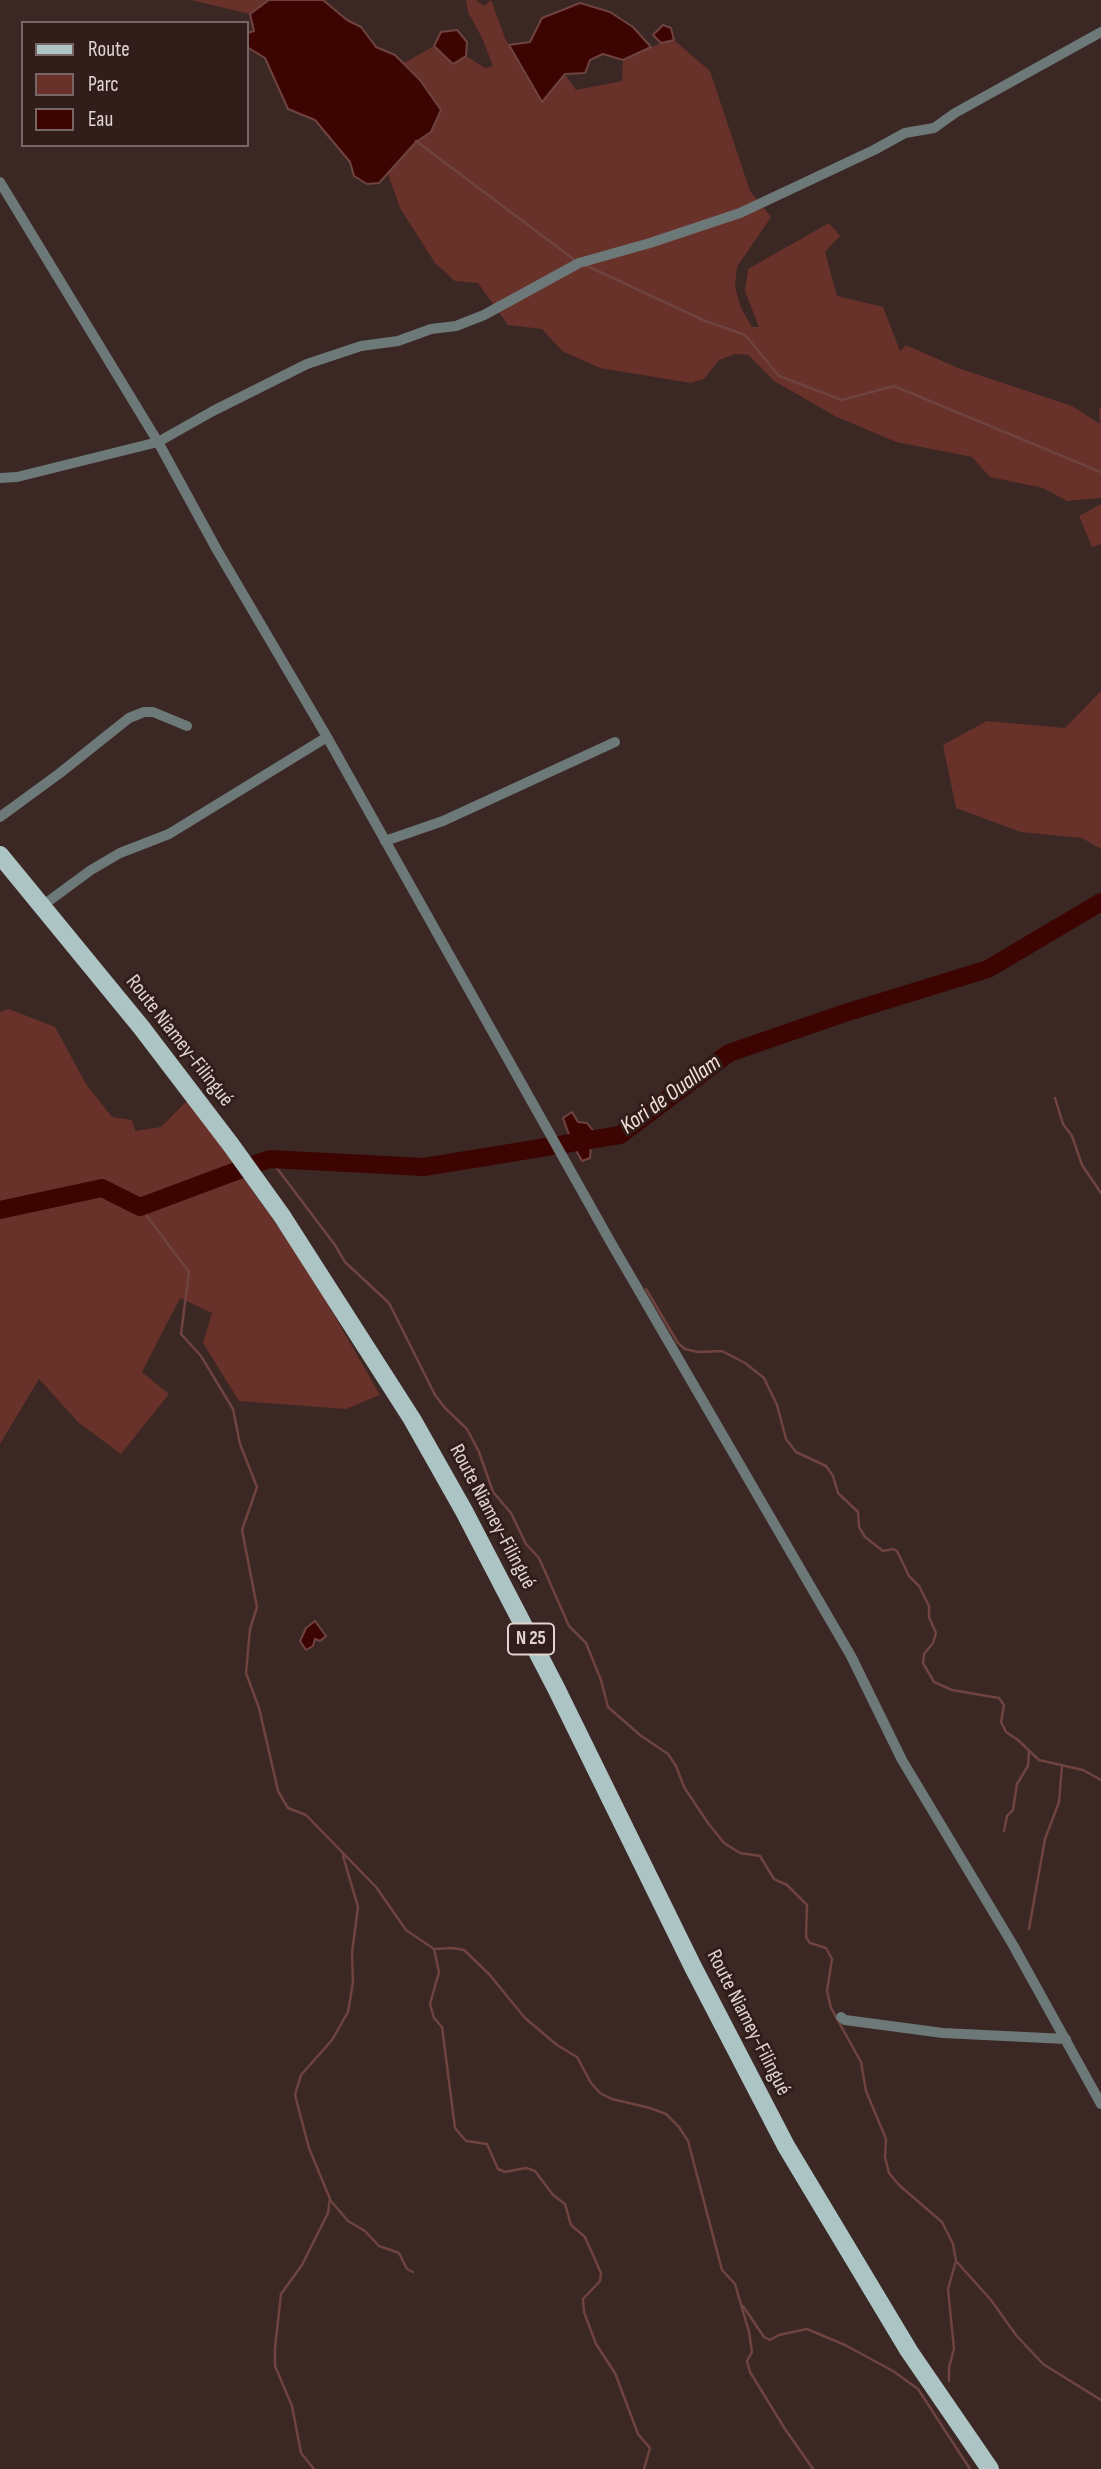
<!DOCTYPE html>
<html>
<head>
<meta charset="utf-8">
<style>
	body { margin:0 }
	#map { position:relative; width:1101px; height:2469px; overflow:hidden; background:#3b2824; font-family:"Sofia Sans Condensed",sans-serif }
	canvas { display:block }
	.legend { position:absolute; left:21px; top:21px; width:228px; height:126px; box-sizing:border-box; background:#311e1b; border:2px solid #776663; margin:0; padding:9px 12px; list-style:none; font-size:21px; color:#e0d3d0 }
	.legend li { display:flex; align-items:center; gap:14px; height:35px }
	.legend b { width:35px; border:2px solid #776663 }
</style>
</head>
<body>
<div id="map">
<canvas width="1101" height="2469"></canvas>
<ul class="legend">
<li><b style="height:9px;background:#adc4c5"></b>Route</li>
<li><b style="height:19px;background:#683129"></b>Parc</li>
<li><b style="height:19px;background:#3d0502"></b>Eau</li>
</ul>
</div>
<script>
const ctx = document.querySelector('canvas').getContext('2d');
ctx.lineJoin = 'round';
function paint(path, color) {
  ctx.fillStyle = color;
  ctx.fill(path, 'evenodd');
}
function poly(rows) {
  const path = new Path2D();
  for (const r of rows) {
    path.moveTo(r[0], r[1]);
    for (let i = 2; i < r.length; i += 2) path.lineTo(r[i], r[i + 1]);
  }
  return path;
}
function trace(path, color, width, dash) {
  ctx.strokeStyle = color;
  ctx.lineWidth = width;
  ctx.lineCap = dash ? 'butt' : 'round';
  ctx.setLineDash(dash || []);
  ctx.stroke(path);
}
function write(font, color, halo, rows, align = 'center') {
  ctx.font = font + ' "Sofia Sans Condensed",sans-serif';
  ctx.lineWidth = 6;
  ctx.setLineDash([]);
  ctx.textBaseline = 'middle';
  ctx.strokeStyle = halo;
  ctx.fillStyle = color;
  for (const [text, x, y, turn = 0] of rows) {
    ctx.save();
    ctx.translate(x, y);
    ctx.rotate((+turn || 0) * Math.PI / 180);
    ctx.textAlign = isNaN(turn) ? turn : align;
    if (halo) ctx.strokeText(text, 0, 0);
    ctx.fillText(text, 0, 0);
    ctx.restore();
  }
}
const green = poly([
	[191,0,269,0,250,14],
	[466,0,476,0,484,6,491,0,505,38,542,101,565,74,576,90,622,81,623,60,661,43,674,40,710,71,750,191,771,217,737,267,735,287,741,308,752,327,759,327,745,291,748,269,829,223,840,236,825,252,837,296,883,307,900,351,906,345,958,368,1072,406,1100,424,1099,409,1101,407,1101,498,1067,501,1043,488,990,477,972,457,896,442,835,416,774,381,748,355,735,354,719,360,704,379,691,383,600,368,562,351,542,329,508,325,478,283,455,281,435,263,400,208,388,174,416,142,431,132,420,80,404,63,434,46,453,64,466,56,485,68,493,66,483,40,468,12],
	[1101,504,1101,544,1092,547,1079,516],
	[1101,691,1101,849,1082,838,1021,832,956,808,943,745,987,721,1065,728],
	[9,1009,55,1027,86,1084,112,1117,132,1120,135,1131,161,1127,188,1100,306,1266,380,1395,346,1409,239,1401,203,1343,212,1313,180,1298,142,1372,169,1394,121,1454,79,1423,39,1379,0,1444,0,1012]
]);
const water = poly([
	[269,0,323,0,347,20,361,27,376,47,395,55,420,80,441,110,431,132,416,142,379,183,367,184,354,176,350,162,315,120,288,109,265,58,247,47,247,33,254,31,250,14,269,0],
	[580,3,610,12,633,27,651,47,623,60,603,54,590,60,585,73,565,74,542,102,509,45,530,42,542,18,580,3],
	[663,25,671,28,674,40,661,43,653,35,663,25],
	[457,30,467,42,466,56,453,64,434,46,441,32,457,30],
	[572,1112,578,1122,587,1123,595,1133,591,1142,590,1158,582,1161,572,1143,563,1118,572,1112],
	[315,1621,326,1636,320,1641,315,1639,313,1646,306,1650,300,1641,306,1628,315,1621]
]);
const stream = poly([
	[416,141,576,261],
	[585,265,703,320,745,335,779,376,842,400,894,386,1101,472],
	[1055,1098,1063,1124,1072,1136,1082,1165,1101,1193],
	[270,1159,335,1245,345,1262,389,1303,435,1395,445,1408,467,1429,479,1452,493,1492,511,1513,526,1544,539,1558,569,1626,586,1643,601,1680,608,1707,640,1735,668,1754,676,1766,684,1787,708,1823,724,1843,740,1853,760,1856,774,1879,787,1885,807,1905,806,1937,810,1943,826,1948,832,1959,827,1991,831,2008,861,2062,866,2091,886,2139,885,2157,889,2173,899,2185,942,2222,953,2244,956,2261,948,2289,954,2349,949,2367,949,2381],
	[140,1207,189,1272,181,1334,201,1356,233,1409,240,1444,257,1487,242,1530,257,1607,250,1629,246,1673,259,1708,278,1791,288,1808,306,1815,376,1887,406,1930,434,1949,452,1948,464,1950,489,1974,525,2018,557,2045,577,2057,591,2083,600,2093,612,2099,650,2108,666,2114,679,2127,688,2141,722,2270,735,2284,749,2332,752,2352,747,2361,750,2372,785,2429,813,2469],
	[646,1289,678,1343,685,1349,698,1352,722,1351,745,1363,764,1378,777,1405,786,1439,796,1452,826,1466,833,1476,838,1493,858,1512,859,1527,865,1537,883,1551,893,1549,897,1551,909,1576,919,1586,929,1606,929,1617,936,1633,933,1643,924,1654,923,1663,934,1682,952,1690,999,1698,1004,1705,1001,1722,1006,1732,1018,1740,1039,1760,1083,1770,1101,1780],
	[1004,1831,1007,1816,1013,1810,1017,1784,1028,1766,1029,1750],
	[1029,1929,1045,1839,1059,1802,1062,1766],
	[434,1949,439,1972,430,2004,434,2018,442,2027,455,2128,466,2141,487,2144,498,2169,505,2172,526,2168,535,2171,553,2195,565,2204,571,2225,585,2237,601,2273,600,2281,583,2299,584,2312,596,2344,615,2373,638,2434,650,2448,644,2469],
	[331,2201,348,2221,365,2231,379,2246,399,2253,407,2269,413,2272],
	[956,2261,991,2300,1016,2335,1043,2364,1101,2400],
	[743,2306,764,2337,770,2340,779,2335,807,2329,845,2345,893,2371,918,2389,970,2469],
	[314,2469,301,2453,292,2406,275,2366,275,2348,281,2294,302,2265,328,2213,330,2199,309,2148,295,2095,301,2075,332,2040,348,2012,353,1982,352,1953,358,1907,343,1856]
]);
const river = poly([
	[255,1164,270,1159,424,1167,620,1135,729,1053,845,1013,988,969,1101,902],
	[0,1210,102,1188,140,1207,239,1170]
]);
const street = poly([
	[0,182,158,442,217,550,327,737,610,1241,851,1656,902,1760,1013,1945,1101,2104],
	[0,478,17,477,158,442,213,411,307,364,361,346,398,341,431,329,456,326,484,315,579,263,650,243,740,213,874,150,905,133,934,128,955,113,1101,32],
	[0,817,60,773,129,718,144,712,153,712,187,726],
	[385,841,443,821,615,742],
	[42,906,91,870,120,853,169,834,327,737],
	[841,2017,845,2020,943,2033,1066,2039]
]);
const primary = poly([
	[0,855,141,1027,231,1145,282,1216,412,1419,464,1511,556,1688,693,1967,786,2146,909,2351,990,2469]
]);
const shields = [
	[531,1639,46]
];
const shieldNames = [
	["N 25",531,1639]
];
const streetNames = [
	["Route Niamey-Filingué",179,1041,52],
	["Route Niamey-Filingué",492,1517,62],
	["Route Niamey-Filingué",748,2023,63]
];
const waterNames = [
	["Kori de Ouallam",671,1095,-36]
];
paint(green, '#683129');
paint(water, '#3d0502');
trace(water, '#6e4340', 2);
trace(stream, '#6e4340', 2.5);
trace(river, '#3d0502', 18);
trace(street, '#6d7979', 10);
trace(primary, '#adc4c5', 18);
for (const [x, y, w] of shields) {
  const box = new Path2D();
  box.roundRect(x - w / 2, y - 15.5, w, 31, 5);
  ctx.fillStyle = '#311e1b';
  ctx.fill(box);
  trace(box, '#e0d3d0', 2);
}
write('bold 19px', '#e0d3d0', null, shieldNames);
write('21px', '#e0d3d0', '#311e1b', streetNames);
write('italic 23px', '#f4dfdb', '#311e1b', waterNames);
</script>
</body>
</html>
